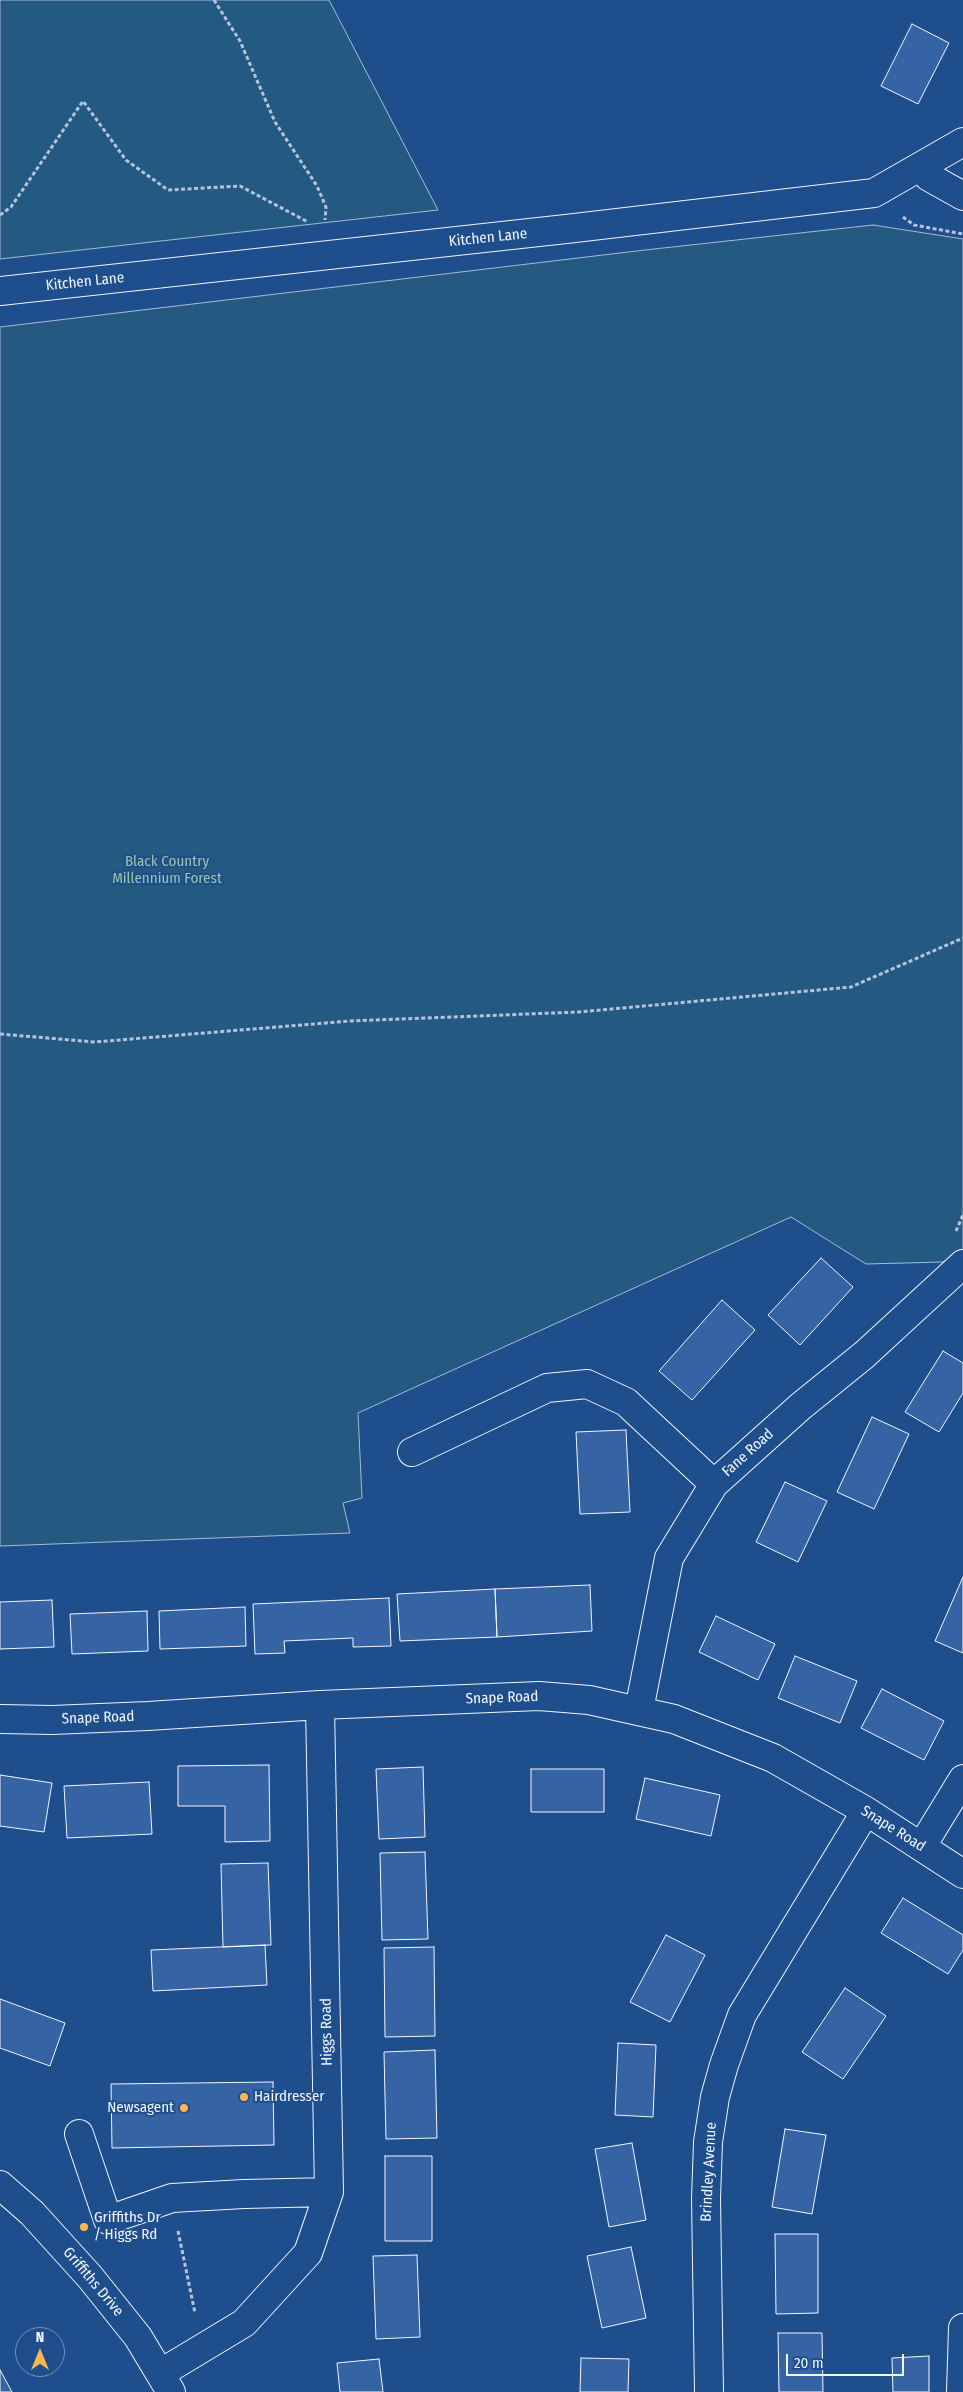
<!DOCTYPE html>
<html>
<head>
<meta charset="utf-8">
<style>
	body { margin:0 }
	#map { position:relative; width:963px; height:2392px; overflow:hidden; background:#1f4e8c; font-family:"Fira Sans Condensed",sans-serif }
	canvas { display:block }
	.north { position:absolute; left:15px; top:2327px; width:50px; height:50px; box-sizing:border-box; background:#1f4e8c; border:1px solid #7391ba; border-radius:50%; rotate:0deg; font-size:14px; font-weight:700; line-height:20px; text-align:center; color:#f2f6ff }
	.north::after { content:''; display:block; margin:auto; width:18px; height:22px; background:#ffb74d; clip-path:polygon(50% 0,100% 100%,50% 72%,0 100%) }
	.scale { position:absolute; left:786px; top:2354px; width:118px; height:22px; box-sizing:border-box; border:2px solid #f2f6ff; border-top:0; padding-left:6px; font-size:15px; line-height:18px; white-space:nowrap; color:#f2f6ff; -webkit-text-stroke:4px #1f4e8c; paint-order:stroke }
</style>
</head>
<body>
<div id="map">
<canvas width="963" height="2392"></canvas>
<div class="north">N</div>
<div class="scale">20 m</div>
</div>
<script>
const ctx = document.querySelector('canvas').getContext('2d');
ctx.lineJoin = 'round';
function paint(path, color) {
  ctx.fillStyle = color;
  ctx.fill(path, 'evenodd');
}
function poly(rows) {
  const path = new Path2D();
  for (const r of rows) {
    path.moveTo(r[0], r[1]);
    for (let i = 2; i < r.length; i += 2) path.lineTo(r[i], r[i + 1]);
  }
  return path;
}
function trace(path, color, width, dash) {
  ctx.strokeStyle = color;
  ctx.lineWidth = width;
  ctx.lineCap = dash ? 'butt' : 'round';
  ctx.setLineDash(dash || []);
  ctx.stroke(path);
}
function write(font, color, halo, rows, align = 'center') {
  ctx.font = font + ' "Fira Sans Condensed",sans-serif';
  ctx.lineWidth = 4;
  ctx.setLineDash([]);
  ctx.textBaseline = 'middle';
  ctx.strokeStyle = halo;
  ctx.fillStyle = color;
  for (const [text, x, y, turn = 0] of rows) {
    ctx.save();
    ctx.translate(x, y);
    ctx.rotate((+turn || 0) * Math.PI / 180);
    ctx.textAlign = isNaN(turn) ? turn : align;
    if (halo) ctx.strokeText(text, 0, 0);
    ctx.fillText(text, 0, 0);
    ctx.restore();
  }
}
const green = poly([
	[0,0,329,0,438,210,0,259,0,0],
	[873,225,963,239,963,1250,943,1262,866,1264,791,1217,358,1413,362,1498,343,1503,350,1533,0,1546,0,327,645,250,873,225]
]);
const building = poly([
	[912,24,949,43,918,104,881,86,912,24],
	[821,1258,853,1287,800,1345,768,1315,821,1258],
	[722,1300,755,1330,692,1400,659,1371,722,1300],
	[943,1351,963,1363,963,1393,939,1432,905,1412,943,1351],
	[872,1417,909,1434,874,1509,837,1492,872,1417],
	[626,1430,630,1512,580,1514,576,1432,626,1430],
	[785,1482,827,1501,798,1562,756,1542,785,1482],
	[963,1577,963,1653,935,1641,963,1577],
	[590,1585,592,1631,497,1637,495,1589,590,1585],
	[495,1589,497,1637,400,1641,397,1594,495,1589],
	[389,1598,391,1646,353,1647,353,1638,284,1641,285,1653,255,1654,253,1604,389,1598],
	[52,1600,54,1647,0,1649,0,1602,52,1600],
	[245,1607,246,1646,160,1649,159,1611,245,1607],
	[147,1611,148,1651,72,1654,70,1614,147,1611],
	[716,1616,775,1644,758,1680,699,1652,716,1616],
	[795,1656,857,1681,840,1723,778,1698,795,1656],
	[882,1689,944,1721,924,1760,861,1728,882,1689],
	[269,1765,270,1841,225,1842,225,1806,178,1806,178,1766,269,1765],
	[423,1767,425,1837,379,1839,376,1769,423,1767],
	[531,1769,604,1769,604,1812,531,1812,531,1769],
	[0,1775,52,1783,44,1832,0,1826,0,1775],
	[645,1778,720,1795,711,1836,636,1819,645,1778],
	[149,1782,152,1834,67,1838,64,1786,149,1782],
	[425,1852,428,1939,382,1940,380,1853,425,1852],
	[268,1863,271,1945,223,1947,221,1864,268,1863],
	[903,1898,963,1935,963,1950,948,1974,881,1933,903,1898],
	[666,1935,705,1955,670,2022,630,2002,666,1935],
	[265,1945,267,1985,153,1991,151,1950,265,1945],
	[434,1947,435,2036,385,2037,384,1948,434,1947],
	[845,1988,886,2016,843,2079,802,2052,845,1988],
	[0,1999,65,2023,50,2066,0,2048,0,1999],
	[618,2043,656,2045,653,2117,615,2115,618,2043],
	[435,2050,437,2138,386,2139,384,2052,435,2050],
	[273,2082,274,2145,112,2148,111,2084,273,2082],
	[785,2129,826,2135,812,2214,772,2207,785,2129],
	[632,2143,646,2220,609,2227,595,2149,632,2143],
	[385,2156,432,2156,432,2241,385,2241,385,2156],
	[775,2234,818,2234,818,2313,776,2314,775,2234],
	[631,2247,646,2318,602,2328,587,2256,631,2247],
	[417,2255,420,2337,376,2339,373,2256,417,2255],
	[778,2333,822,2333,823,2392,779,2392,778,2333],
	[929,2356,929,2392,893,2392,892,2358,929,2356],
	[581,2358,629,2359,628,2392,580,2392,581,2358],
	[379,2359,383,2392,340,2392,337,2363,379,2359],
	[0,2370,12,2392,0,2392,0,2370]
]);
const path = poly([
	[214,0,240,41,275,122,317,186,326,207,325,220],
	[0,215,11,207,83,101,126,160,168,190,240,186,308,222],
	[903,217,914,225,963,234],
	[0,1034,95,1042,350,1021,579,1012,851,987,963,938],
	[956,1231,963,1215],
	[178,2231,195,2313]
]);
const minor = poly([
	[925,165,929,177,963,196],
	[0,291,566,229,874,193,963,142],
	[412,1452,547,1388,587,1384,626,1402,714,1484],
	[639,1710,669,1558,714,1484,801,1406,864,1355,963,1264],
	[0,1719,52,1720,148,1716,320,1705,539,1696,589,1700,674,1719,773,1758,866,1811,963,1874],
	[922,1846,963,1779],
	[79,2134,108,2220,172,2198,244,2194,329,2192],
	[0,2185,32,2213,90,2277,138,2337,171,2392],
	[161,2373,244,2323,308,2253,329,2192,320,1705],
	[709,2392,706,2199,708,2142,715,2097,724,2065,742,2015,866,1811],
	[961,2392,963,2328]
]);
const markers = [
	[244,2097,5,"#ffb74d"],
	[184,2108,5,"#ffb74d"],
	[84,2227,5,"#ffb74d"]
];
const streetNames = [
	["Kitchen Lane",488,238,-6],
	["Kitchen Lane",85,282,-6],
	["Fane Road",748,1453,-42],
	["Snape Road",502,1698,-2],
	["Snape Road",98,1718,-2],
	["Snape Road",893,1829,32],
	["Higgs Road",327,2032,-91],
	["Brindley Avenue",709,2172,-87],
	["Griffiths Drive",93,2282,50]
];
const parkNames = [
	["Black Country",167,862],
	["Millennium Forest",167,879]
];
const poiNames = [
	["Hairdresser",254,2097],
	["Newsagent",174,2108,"right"],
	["Griffiths Dr",94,2218],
	["/ Higgs Rd",94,2235]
];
paint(green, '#245a82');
trace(green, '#a8bbd7', 1);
paint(building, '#3563a3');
trace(building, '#f2f6ff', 1);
trace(minor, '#f2f6ff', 30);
trace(path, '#b3c4dc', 3, [4, 2.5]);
trace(minor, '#1f4e8c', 28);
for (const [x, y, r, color] of markers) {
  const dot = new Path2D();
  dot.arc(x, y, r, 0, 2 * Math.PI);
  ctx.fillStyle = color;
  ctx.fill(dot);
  trace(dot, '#1f4e8c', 2);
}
write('15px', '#f2f6ff', '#1f4e8c', streetNames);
write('15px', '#97c8a6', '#1f4e8c', parkNames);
write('15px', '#f2f6ff', '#1f4e8c', poiNames, 'left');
</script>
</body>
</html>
